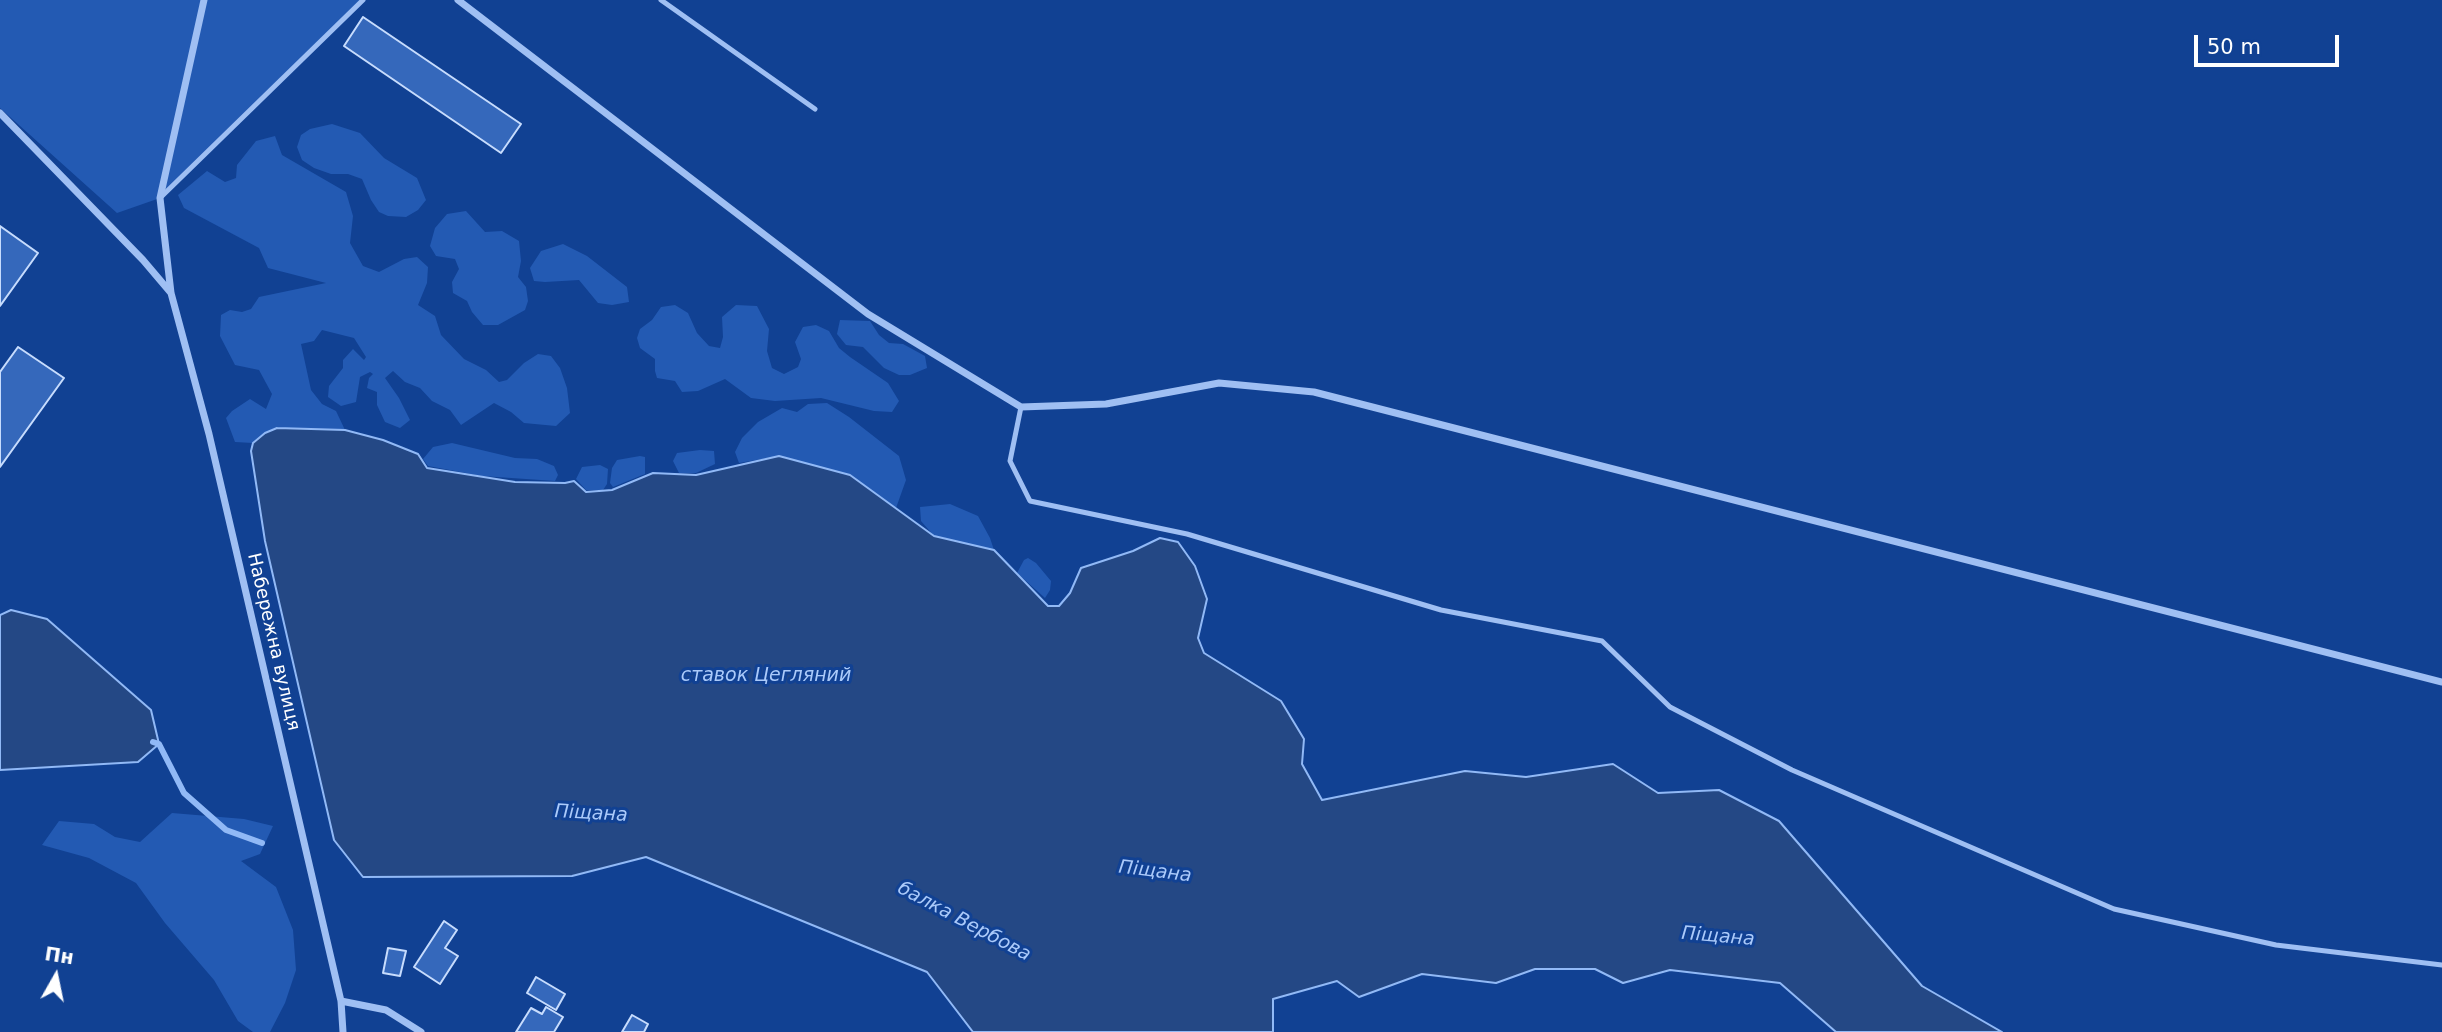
<!DOCTYPE html>
<html>
<head>
<meta charset="utf-8">
<style>
	body { margin:0 }
	#map { position:relative; width:2442px; height:1032px; overflow:hidden; background:#114193; font-family:"DejaVu Sans",sans-serif }
	canvas { display:block }
	.north { position:absolute; left:21px; top:941px; width:70px; height:70px; -webkit-text-stroke:5px #114193; paint-order:stroke; rotate:9deg; font-size:19px; font-weight:700; line-height:28px; text-align:center; color:#fff }
	.north::after { content:''; display:block; margin:auto; width:24px; height:32px; background:#fff; clip-path:polygon(50% 0,100% 100%,50% 72%,0 100%) }
	.scale { position:absolute; left:2194px; top:35px; width:145px; height:32px; box-sizing:border-box; border:4px solid #fff; border-top:0; padding-left:9px; font-size:21px; line-height:24px; white-space:nowrap; color:#fff; -webkit-text-stroke:5px #114193; paint-order:stroke }
</style>
</head>
<body>
<div id="map">
<canvas width="2442" height="1032"></canvas>
<div class="north">Пн</div>
<div class="scale">50 m</div>
</div>
<script>
const ctx = document.querySelector('canvas').getContext('2d');
ctx.lineJoin = 'round';
function paint(path, color) {
  ctx.fillStyle = color;
  ctx.fill(path, 'evenodd');
}
function poly(rows) {
  const path = new Path2D();
  for (const r of rows) {
    path.moveTo(r[0], r[1]);
    for (let i = 2; i < r.length; i += 2) path.lineTo(r[i], r[i + 1]);
  }
  return path;
}
function trace(path, color, width, dash) {
  ctx.strokeStyle = color;
  ctx.lineWidth = width;
  ctx.lineCap = dash ? 'butt' : 'round';
  ctx.setLineDash(dash || []);
  ctx.stroke(path);
}
function write(font, color, halo, rows, align = 'center') {
  ctx.font = font + ' "DejaVu Sans",sans-serif';
  ctx.lineWidth = 6;
  ctx.setLineDash([]);
  ctx.textBaseline = 'middle';
  ctx.strokeStyle = halo;
  ctx.fillStyle = color;
  for (const [text, x, y, turn = 0] of rows) {
    ctx.save();
    ctx.translate(x, y);
    ctx.rotate((+turn || 0) * Math.PI / 180);
    ctx.textAlign = isNaN(turn) ? turn : align;
    if (halo) ctx.strokeText(text, 0, 0);
    ctx.fillText(text, 0, 0);
    ctx.restore();
  }
}
const green = poly([
	[0,0,363,0,160,198,117,213,0,108],
	[332,124,360,133,384,158,417,178,426,200,418,210,406,217,388,216,379,212,371,200,362,179,348,174,331,174,314,168,302,160,297,147,301,135,310,129],
	[275,136,282,155,346,192,353,216,350,243,363,266,379,272,404,259,417,257,428,267,427,283,418,305,435,316,441,335,464,359,486,370,499,382,507,380,524,363,538,354,551,356,560,368,567,388,570,413,556,426,524,423,511,412,494,403,461,425,450,410,432,401,420,388,405,382,393,371,385,378,399,398,410,420,400,428,385,422,377,405,377,392,367,388,369,378,373,374,370,372,360,377,356,402,341,406,328,397,329,386,343,368,343,360,353,349,364,360,366,357,354,338,322,330,314,341,301,344,311,390,322,404,336,411,345,430,383,440,418,454,387,457,251,451,253,443,235,442,226,418,232,411,250,399,266,409,272,394,259,370,235,365,220,336,221,315,230,310,242,312,251,309,259,297,326,283,268,268,259,248,184,208,178,195,207,171,225,182,236,178,237,165,256,141],
	[466,211,485,232,502,231,519,241,521,261,518,277,526,287,528,301,525,310,498,325,483,325,472,312,467,301,453,293,452,282,459,269,455,259,436,256,430,246,435,228,447,214],
	[563,244,587,256,627,287,629,302,612,305,598,303,579,280,545,282,534,281,530,268,541,251],
	[675,305,688,313,697,333,709,346,720,348,723,337,722,317,736,305,757,306,769,329,767,351,772,368,784,374,798,367,801,359,795,342,803,327,816,325,829,331,839,348,850,357,888,383,899,401,892,412,874,411,821,398,775,401,751,398,725,379,698,391,682,392,675,381,657,378,655,371,655,359,640,348,637,338,640,329,652,320,661,307],
	[840,320,870,321,879,335,889,343,903,344,925,356,927,368,910,375,899,375,884,368,863,347,846,345,837,334],
	[827,403,849,417,899,456,906,480,896,508,850,475,779,456,739,463,735,452,742,438,758,422,782,408,797,412,808,404],
	[452,443,515,458,537,459,554,466,558,475,555,481,482,476,428,466,423,459,433,447],
	[700,450,714,451,715,464,696,473,679,473,673,461,677,453],
	[640,456,645,457,645,474,613,487,610,483,612,468,617,460],
	[600,465,608,469,607,484,603,490,586,490,576,479,582,467],
	[950,504,978,516,990,538,994,550,934,536,921,521,920,507],
	[1028,558,1036,563,1051,581,1050,590,1045,598,1017,573,1024,560],
	[172,813,244,819,273,826,260,854,241,861,276,887,293,930,296,970,285,1003,270,1032,253,1032,238,1021,214,980,165,923,136,883,89,858,42,845,59,821,94,824,115,837,140,842]
]);
const water = poly([
	[277,428,345,430,383,440,418,454,427,468,515,482,565,483,574,481,586,492,612,490,653,473,696,475,779,456,850,475,934,536,994,550,1048,606,1059,606,1070,593,1081,568,1133,551,1160,538,1178,542,1195,566,1207,599,1198,638,1204,653,1281,701,1304,739,1302,764,1322,800,1465,771,1526,777,1613,764,1658,793,1719,790,1779,821,1922,986,2002,1032,1836,1032,1780,983,1670,970,1623,983,1595,969,1535,969,1496,983,1422,974,1359,997,1337,981,1273,999,1273,1032,973,1032,927,972,646,857,572,876,363,877,334,840,265,541,251,451,253,443,265,433,277,428],
	[11,610,47,619,151,710,159,744,138,762,0,770,0,615,11,610]
]);
const stream = poly([
	[153,742,159,744,184,793,226,830,262,843]
]);
const building = poly([
	[363,17,521,124,501,153,344,46,363,17],
	[0,226,38,253,0,306,0,226],
	[18,347,64,378,0,467,0,372,18,347],
	[444,921,457,930,445,948,458,956,440,984,414,967,444,921],
	[388,948,406,951,400,976,383,973,388,948],
	[536,977,565,994,556,1010,527,993,536,977],
	[546,1007,563,1017,554,1032,516,1032,531,1008,542,1014,546,1007],
	[632,1015,648,1024,644,1032,622,1032,632,1015]
]);
const lane = poly([
	[661,0,815,109],
	[160,198,363,0],
	[1021,407,1010,461,1030,501,1187,534,1441,610,1602,641,1670,707,1792,770,2114,909,2276,945,2442,965]
]);
const street = poly([
	[204,0,160,198,171,293,209,434,341,1001,343,1032],
	[458,0,868,314,1021,407,1106,404,1219,383,1314,392,2442,682],
	[0,113,143,260,171,293],
	[341,1001,386,1010,421,1032]
]);
const streetNames = [
	["Набережна вулиця",273,642,77]
];
const waterNames = [
	["ставок Цегляний",766,676],
	["Піщана",591,814,3],
	["Піщана",1155,872,7],
	["балка Вербова",964,922,28],
	["Піщана",1718,937,5]
];
paint(green, '#235ab3');
paint(water, '#244885');
trace(water, '#91b9f6', 2);
trace(stream, '#91b9f6', 6);
paint(building, '#3568bb');
trace(building, '#c7dcfd', 2);
trace(lane, '#9fbff3', 5);
trace(street, '#9fbff3', 7);
write('18px', '#fff', '#114193', streetNames);
write('italic 19px', '#abcafa', '#114193', waterNames);
</script>
</body>
</html>
